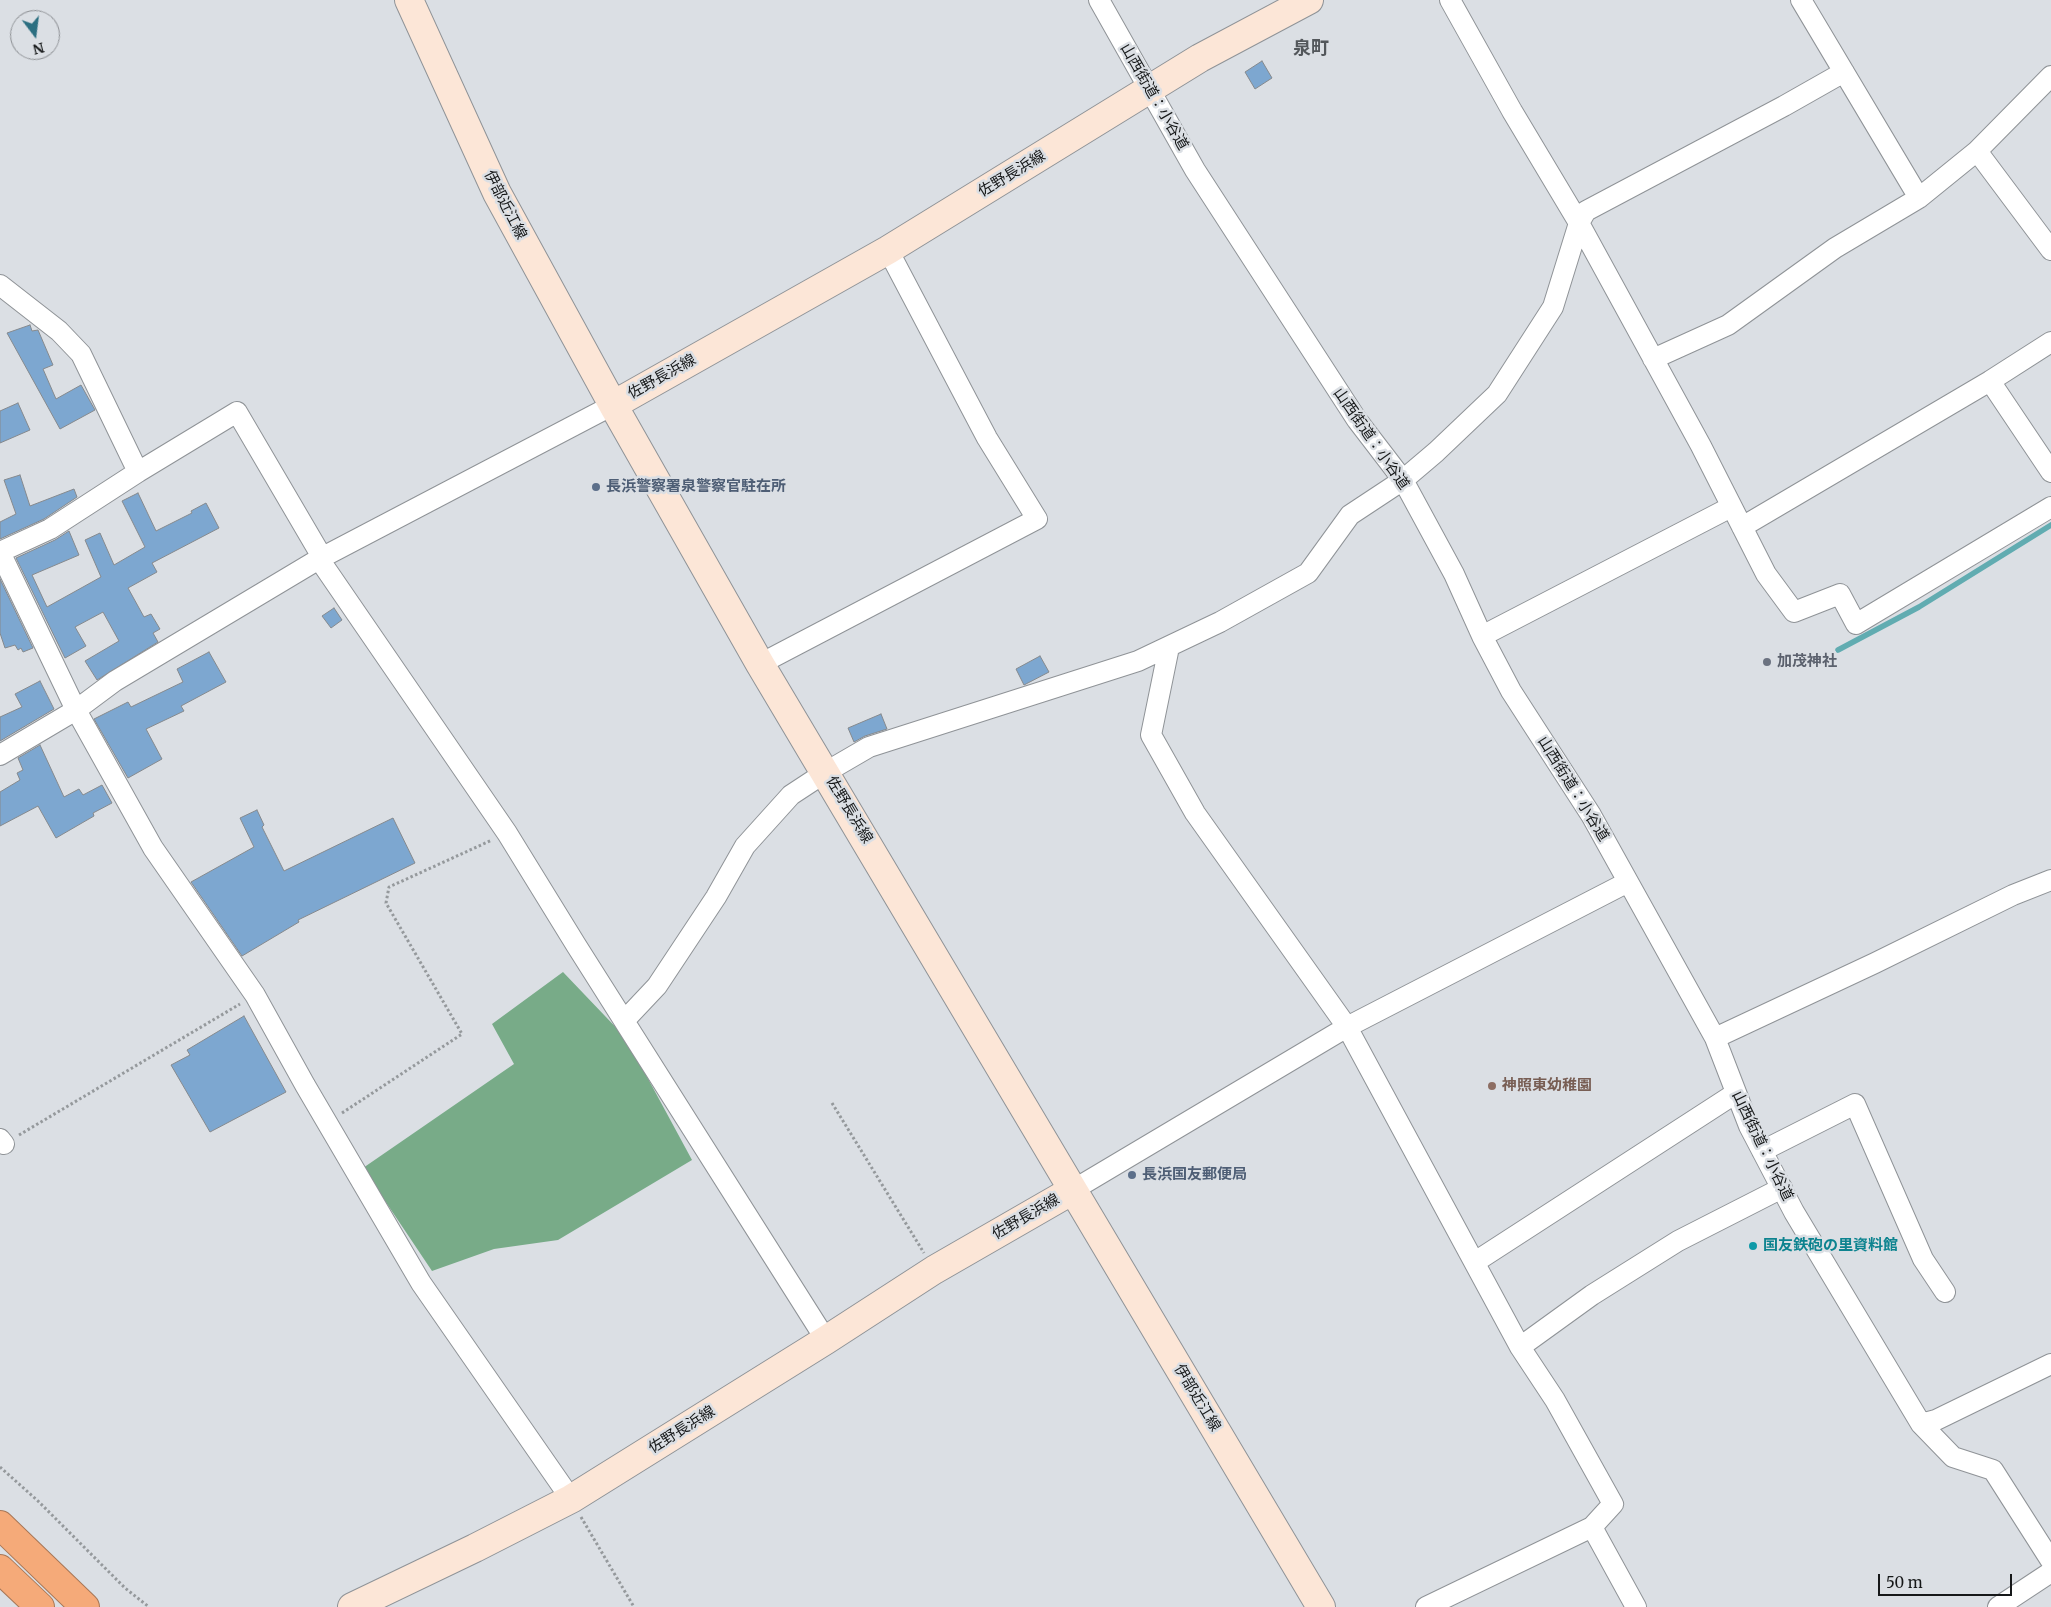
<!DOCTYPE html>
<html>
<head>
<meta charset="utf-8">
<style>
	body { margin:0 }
	#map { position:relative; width:2051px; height:1607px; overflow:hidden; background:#dbdfe4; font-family:Merriweather,serif }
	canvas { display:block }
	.north { position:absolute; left:10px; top:10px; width:50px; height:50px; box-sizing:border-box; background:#dbdfe4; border:1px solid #8c8f93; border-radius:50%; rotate:165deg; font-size:14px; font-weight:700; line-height:20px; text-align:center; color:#161819 }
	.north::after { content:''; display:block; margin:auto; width:18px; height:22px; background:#2c6f81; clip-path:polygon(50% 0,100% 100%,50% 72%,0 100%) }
	.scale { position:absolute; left:1878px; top:1574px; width:134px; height:22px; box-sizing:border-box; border:2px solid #161819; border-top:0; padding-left:6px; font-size:15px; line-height:18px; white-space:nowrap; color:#161819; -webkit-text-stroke:4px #dbdfe4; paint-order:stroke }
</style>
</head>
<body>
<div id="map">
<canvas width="2051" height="1607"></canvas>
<div class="north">N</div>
<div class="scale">50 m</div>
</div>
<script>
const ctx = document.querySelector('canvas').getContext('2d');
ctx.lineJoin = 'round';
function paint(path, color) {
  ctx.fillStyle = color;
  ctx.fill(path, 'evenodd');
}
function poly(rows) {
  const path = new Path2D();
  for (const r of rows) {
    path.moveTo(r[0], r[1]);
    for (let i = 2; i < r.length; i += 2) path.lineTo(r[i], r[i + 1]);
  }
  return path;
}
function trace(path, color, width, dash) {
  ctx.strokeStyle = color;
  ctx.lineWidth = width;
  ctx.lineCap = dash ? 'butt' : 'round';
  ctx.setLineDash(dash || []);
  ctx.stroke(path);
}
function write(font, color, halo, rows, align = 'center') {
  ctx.font = font + ' Merriweather,"Noto Sans JP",serif';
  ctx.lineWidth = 5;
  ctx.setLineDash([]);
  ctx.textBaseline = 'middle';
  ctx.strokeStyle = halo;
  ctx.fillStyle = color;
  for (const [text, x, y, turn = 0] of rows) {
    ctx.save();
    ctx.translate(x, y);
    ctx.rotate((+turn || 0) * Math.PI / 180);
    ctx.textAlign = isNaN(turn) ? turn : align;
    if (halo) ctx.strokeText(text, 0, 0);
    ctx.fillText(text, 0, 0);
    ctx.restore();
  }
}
const forest = poly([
	[563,972,626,1038,692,1160,558,1240,494,1249,432,1271,363,1168,514,1064,492,1024]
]);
const stream = poly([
	[1838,650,1919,607,2051,525]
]);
const building = poly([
	[1262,61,1272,78,1255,89,1245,72,1262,61],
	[30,325,32,331,38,330,53,365,43,369,56,399,81,385,95,410,60,429,7,333,30,325],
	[18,403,30,430,0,443,0,411,18,403],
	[20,475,30,506,74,489,77,497,44,519,0,539,0,522,16,514,4,480,20,475],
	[138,493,156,531,192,513,191,511,206,503,219,528,152,563,157,572,128,588,144,617,151,614,160,629,153,633,158,642,97,680,85,661,119,641,103,612,75,627,86,646,65,658,16,558,55,540,69,531,79,555,32,575,47,607,101,577,85,540,100,533,114,565,145,547,122,501,138,493],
	[0,579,33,648,23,652,21,648,18,650,15,645,5,648,0,633,0,579],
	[334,608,342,620,331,628,322,616,334,608],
	[209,652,226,682,181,706,184,711,146,729,162,759,128,778,94,719,128,702,131,707,183,682,177,669,209,652],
	[1040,656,1049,672,1024,685,1016,669,1040,656],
	[40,681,54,709,0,741,0,717,22,707,15,694,40,681],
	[881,714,887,729,865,736,854,742,848,728,881,714],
	[40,745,64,797,79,789,83,795,102,785,112,803,93,813,94,816,56,838,38,806,0,826,0,792,20,780,17,773,23,770,18,758,40,745],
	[257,810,264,825,262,827,284,871,393,818,415,863,298,920,299,922,242,956,191,882,254,847,240,818,257,810],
	[244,1016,286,1092,210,1132,171,1065,190,1055,187,1050,244,1016]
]);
const path = poly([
	[832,1103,924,1253],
	[342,1113,462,1034,386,903,389,887,492,840],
	[19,1135,240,1004],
	[0,1467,38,1501,125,1588,149,1607],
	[581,1517,634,1607]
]);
const minor = poly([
	[1099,0,1195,170,1357,420,1403,480,1454,574,1482,636,1511,691,1591,815,1715,1038,1749,1126,1794,1212,1921,1424,1953,1457,1993,1470,2051,1561],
	[1450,0,1512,111,1579,223,1701,446,1766,574,1794,612,1840,594,1856,624,2051,507],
	[1801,0,1919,198],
	[1977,151,2051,250],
	[0,285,59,331,81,354,138,472,237,412,322,557],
	[1653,359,1728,325,1835,248,1919,198,1977,151,2051,76],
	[1990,381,2051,472],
	[1742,527,1990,381,2051,342],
	[0,552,76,710,153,848,255,995,305,1085,421,1283,571,1499],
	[0,552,50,529,138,472],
	[319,559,507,833,576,945,826,1340],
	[1482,636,1731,507],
	[1169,647,1151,735,1195,813,1347,1027,1520,1347,1555,1400,1613,1504,1592,1527,1426,1607],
	[760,664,1037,519,987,438,888,250],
	[0,755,76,710,115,681,319,559,613,405],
	[624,1021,657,986,716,897,745,846,791,795,826,772,869,747,1138,661,1220,622,1308,573,1350,515,1403,480,1436,452,1497,394,1553,307,1579,223,1586,211,1784,106,1844,72],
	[1715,1038,1875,963,2013,895,2051,880],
	[0,1139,4,1144],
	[1762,1151,1855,1104,1923,1259,1945,1292],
	[1073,1190,1347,1027,1628,882],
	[1475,1262,1736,1093],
	[1520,1347,1592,1295,1678,1241,1782,1188],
	[1921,1424,1936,1420,2051,1364],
	[1592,1527,1636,1607],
	[1998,1607,2051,1572]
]);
const secondary = poly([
	[409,0,497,193,613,405,760,664,1321,1607],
	[613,405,888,250,1200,58,1309,0],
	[352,1607,475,1548,571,1499,826,1340,934,1270,1073,1190]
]);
const motorway = poly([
	[0,1525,85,1607],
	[0,1569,40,1607]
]);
const markers = [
	[596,487,5,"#5c6f8a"],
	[1767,662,5,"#6b7280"],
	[1492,1086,5,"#8d6e63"],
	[1132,1175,5,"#5c6f8a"],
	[1753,1246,5,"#0f9aa8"]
];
const streetNames = [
	["山西街道：小谷道",1154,97,60],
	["佐野長浜線",1012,174,-31],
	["伊部近江線",505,205,63],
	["佐野長浜線",662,377,-29],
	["山西街道：小谷道",1371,439,55],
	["山西街道：小谷道",1573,789,58],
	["佐野長浜線",849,810,59],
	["山西街道：小谷道",1762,1146,64],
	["佐野長浜線",1026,1217,-30],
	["伊部近江線",1197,1398,59],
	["佐野長浜線",682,1430,-32]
];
const serviceNames = [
	["長浜警察署泉警察官駐在所",606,487],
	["長浜国友郵便局",1142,1175]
];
const worshipNames = [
	["加茂神社",1777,662]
];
const educationNames = [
	["神照東幼稚園",1502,1086]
];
const cultureNames = [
	["国友鉄砲の里資料館",1763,1246]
];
const quarterNames = [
	["泉町",1311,49]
];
paint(forest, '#78ab88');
trace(stream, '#61acb1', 5.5);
paint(building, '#7da7d0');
trace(building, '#85898d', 1);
trace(minor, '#8f9397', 22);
trace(secondary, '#8f9397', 30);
trace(motorway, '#a77757', 30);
trace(path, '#95999c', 3, [2.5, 2.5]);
trace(minor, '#fff', 20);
trace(secondary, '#fce6d7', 28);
trace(motorway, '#f5aa79', 28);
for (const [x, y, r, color] of markers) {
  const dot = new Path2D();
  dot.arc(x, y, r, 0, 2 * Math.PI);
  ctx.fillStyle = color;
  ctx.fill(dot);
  trace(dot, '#dbdfe4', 2);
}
write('15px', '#161819', '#dbdfe4', streetNames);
write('bold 15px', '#4e5e75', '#dbdfe4', serviceNames, 'left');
write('bold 15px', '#5b616d', '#dbdfe4', worshipNames, 'left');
write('bold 15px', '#785e54', '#dbdfe4', educationNames, 'left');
write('bold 15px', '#0d838f', '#dbdfe4', cultureNames, 'left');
write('bold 18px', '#53575b', '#dbdfe4', quarterNames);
</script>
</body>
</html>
